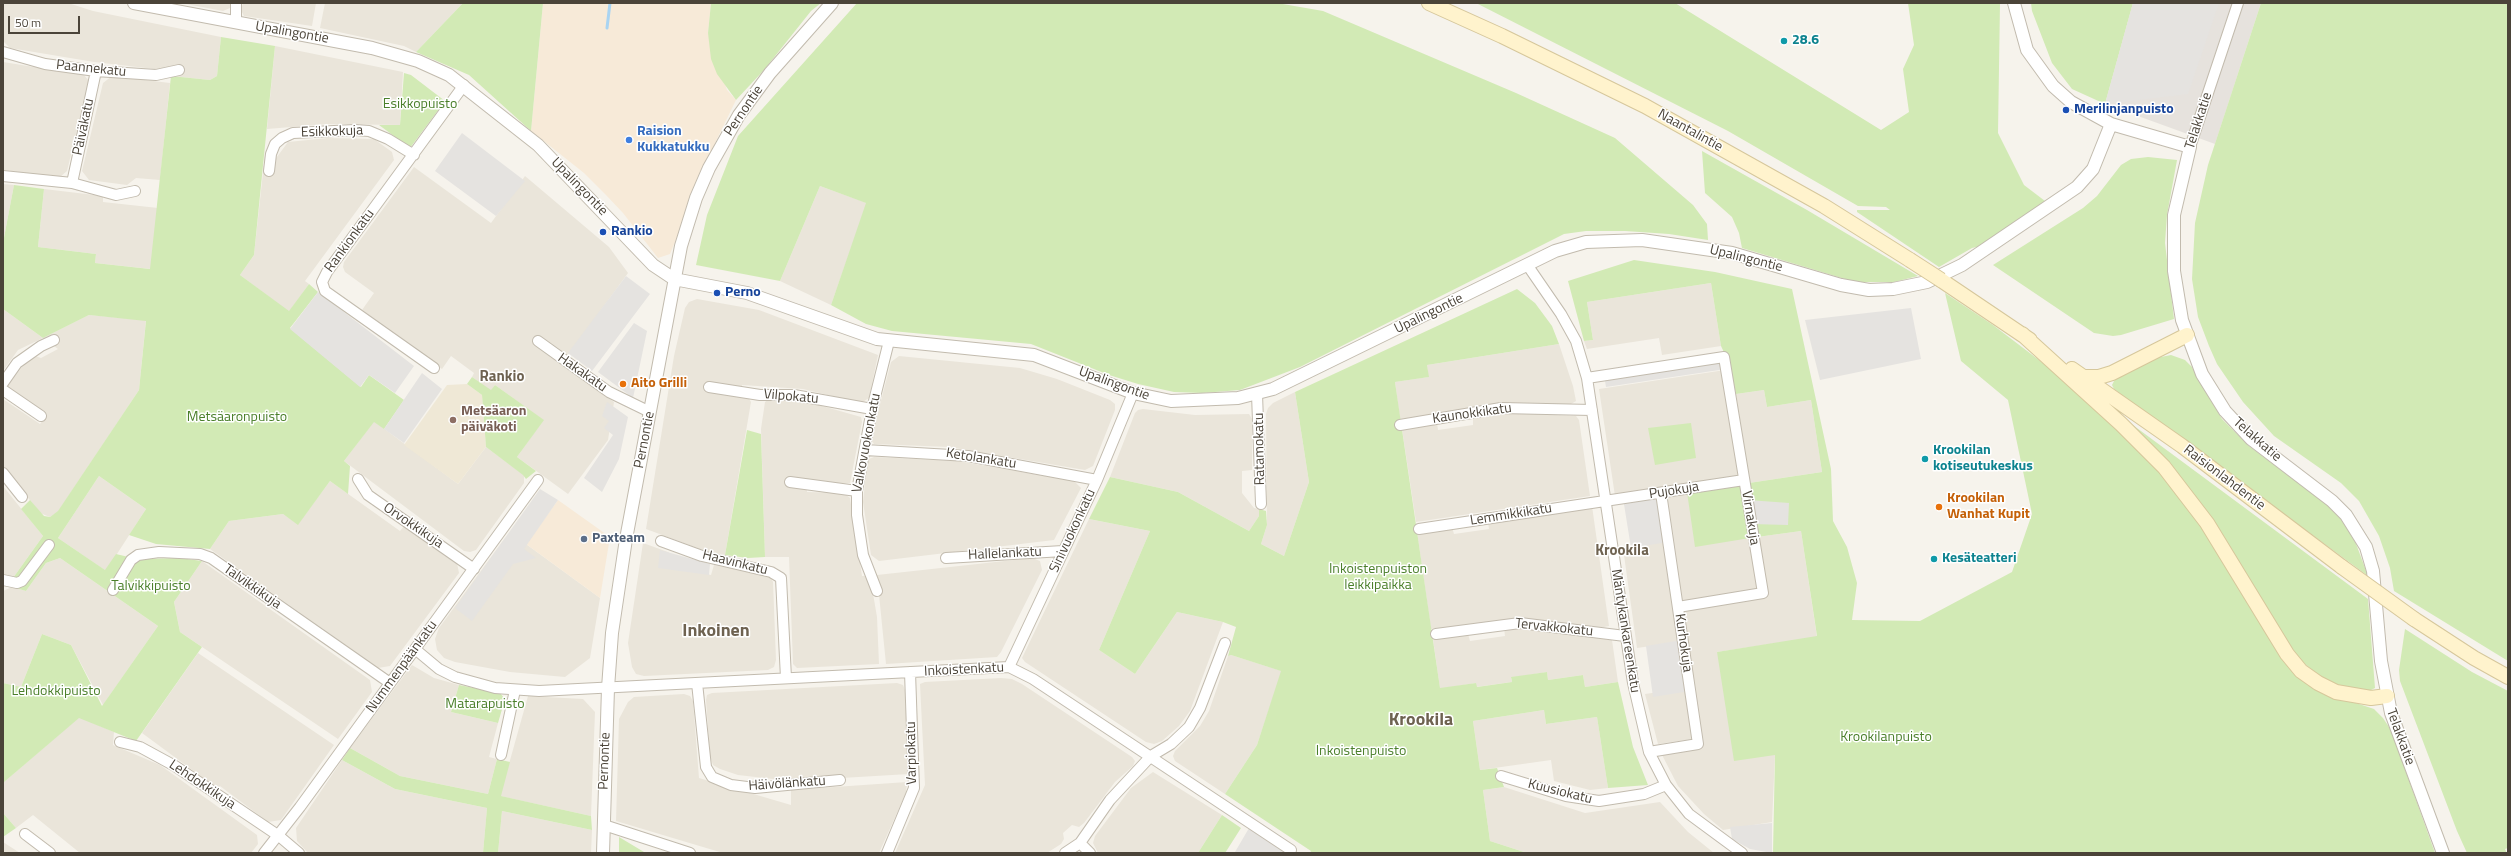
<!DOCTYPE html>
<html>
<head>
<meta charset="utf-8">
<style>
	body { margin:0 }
	#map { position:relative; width:2511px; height:856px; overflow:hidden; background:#f6f3ec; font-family:"Titillium Web",sans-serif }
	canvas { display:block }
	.frame { position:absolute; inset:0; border:4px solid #4b4439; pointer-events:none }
	.scale { position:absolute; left:8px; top:16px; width:72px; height:18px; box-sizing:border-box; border:2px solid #4b4439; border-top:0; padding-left:5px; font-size:12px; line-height:14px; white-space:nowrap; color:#4b4439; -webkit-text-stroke:3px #fff; paint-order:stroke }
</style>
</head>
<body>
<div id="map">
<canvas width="2511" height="856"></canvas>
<div class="frame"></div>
<div class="scale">50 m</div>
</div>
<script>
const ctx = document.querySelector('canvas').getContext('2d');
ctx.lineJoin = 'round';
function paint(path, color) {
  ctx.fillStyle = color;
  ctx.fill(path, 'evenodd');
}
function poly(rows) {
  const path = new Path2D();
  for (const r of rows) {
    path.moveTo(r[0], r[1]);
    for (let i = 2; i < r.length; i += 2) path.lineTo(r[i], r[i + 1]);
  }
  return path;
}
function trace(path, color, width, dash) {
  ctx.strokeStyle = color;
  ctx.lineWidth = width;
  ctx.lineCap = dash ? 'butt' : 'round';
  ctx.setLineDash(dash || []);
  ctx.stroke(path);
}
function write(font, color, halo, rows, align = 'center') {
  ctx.font = font + ' "Titillium Web",sans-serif';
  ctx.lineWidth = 3;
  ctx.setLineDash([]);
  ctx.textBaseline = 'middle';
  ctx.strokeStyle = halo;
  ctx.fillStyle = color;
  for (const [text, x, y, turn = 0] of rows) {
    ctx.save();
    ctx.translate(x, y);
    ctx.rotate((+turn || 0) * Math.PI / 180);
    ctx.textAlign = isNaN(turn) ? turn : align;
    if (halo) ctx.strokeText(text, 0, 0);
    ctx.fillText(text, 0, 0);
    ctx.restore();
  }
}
const residential = poly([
	[3,3,68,3,93,11,221,37,217,76,210,80,171,76,172,71,94,62,10,48,4,42],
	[181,3,231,3,230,8,223,11],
	[243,3,316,3,312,26,244,16,241,10],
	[325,3,463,3,416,52,404,46,320,28],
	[275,46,403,72,400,125,328,124,267,129],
	[3,62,84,75,89,81,67,171,60,177,3,170],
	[112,76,170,83,160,180,136,178,127,185,89,180,82,171,103,83],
	[328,138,374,139,392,152,394,160,305,281,309,284,289,312,240,275,254,255,265,154,274,161,288,142],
	[414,167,491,223,525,176,609,247,628,273,562,364,614,402,608,440,568,494,517,457,543,420,495,385,491,391,472,377,474,373,451,356,442,369,362,310,374,293,345,272,343,267,344,262],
	[3,184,14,185,3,243],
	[820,186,867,203,831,305,780,281],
	[44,189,103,196,103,202,158,208,151,269,95,263,96,254,38,247],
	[1711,283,1721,346,1662,355,1659,338,1587,349,1584,341,1593,340,1587,302],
	[697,299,759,310,878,355,869,398,861,403,803,389,742,385,742,396,748,397,751,402,725,555,700,549,646,529,674,356,685,308,689,302],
	[3,309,43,338,89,315,146,320,139,390,58,512,50,517,40,513,3,466,3,399,40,424,47,415,7,387,27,360,35,356,41,358,58,349,43,338,18,350,3,371],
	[1559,344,1573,386,1576,401,1571,404,1506,404,1400,419,1395,382,1428,377,1427,365],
	[899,356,1020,368,1057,379,1110,400,1115,404,1115,410,1093,466,1085,470,949,447,874,444,871,439,891,362],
	[1725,370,1741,477,1615,496,1599,389],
	[1764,390,1767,407,1811,400,1822,472,1749,483,1736,394],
	[1295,392,1309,482,1284,556,1261,544,1267,525,1266,414,1268,408,1273,403],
	[770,398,801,400,861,417,862,422,850,483,816,484,806,481,807,492,844,493,850,498,862,576,870,576,877,617,879,664,797,668,793,664,789,557,765,557,761,429,765,402],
	[1143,409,1195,415,1249,414,1252,419,1252,470,1242,471,1242,493,1254,508,1259,509,1259,516,1249,531,1178,492,1110,477,1135,413,1138,410],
	[1516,413,1576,416,1579,420,1590,496,1416,522,1402,429,1437,423,1438,430,1473,425,1473,418],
	[374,421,458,484,486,447,524,475,524,483,476,550,470,552,464,551,344,461],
	[874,457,958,461,1074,481,1081,488,1054,540,879,561,871,555,863,502,867,464,869,459],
	[99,476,146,509,106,571,58,538],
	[330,481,400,531,405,525,457,563,459,573,390,666,378,668,210,549,229,521,283,514,298,524],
	[3,486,43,536,13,578,3,575],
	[1687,492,1750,538,1758,590,1680,602,1664,496],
	[1592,506,1609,626,1599,628,1520,618,1431,629,1417,532,1452,527,1454,534,1489,529,1488,522],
	[1089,519,1150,531,1099,650,1135,674,1177,612,1223,622,1190,711,1179,726,1162,741,1154,744,1146,742,1025,662,1022,658],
	[1801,531,1817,637,1717,652,1775,755,1772,822,1723,830,1704,814,1678,786,1660,751,1701,745,1681,609,1766,596,1757,537],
	[515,536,600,598,590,658,565,677,510,672,455,662,444,658,437,650,435,639,439,628,505,538],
	[1664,542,1679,642,1637,648,1623,548],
	[643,543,668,552,690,570,711,575,714,565,770,576,773,582,776,660,774,667,768,670,644,676,636,674,632,667,628,643],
	[60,558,158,626,103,705,71,645,42,634,21,687,3,683,3,591,12,587,26,591,46,563],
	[1032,558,1040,561,1042,570,1001,652,997,657,886,664,877,575],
	[202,561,370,680,372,692,338,739,180,632,174,602],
	[1504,628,1540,630,1612,640,1618,682,1585,687,1583,675,1548,680,1547,672,1511,678,1512,682,1476,687,1476,683,1440,689,1433,639,1468,634,1470,641,1505,636],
	[198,653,334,745,281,820,268,822,220,786,218,789,142,733],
	[1231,655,1282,671,1257,745,1225,794,1175,761,1173,756,1175,751,1200,726,1209,711,1228,656],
	[412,665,434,678,459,685,451,712,498,723,489,757,497,759,488,794,400,776,350,748],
	[1001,678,1012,679,1022,684,1132,757,1135,761,1133,766,1115,782,1084,823,1079,827,1072,825,1063,833,1064,839,1061,844,1047,853,895,853,925,785,920,684,925,682],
	[897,683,903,685,905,690,909,774,791,781,738,775,720,769,713,765,710,756,706,700,707,695,712,693],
	[1686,688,1693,739,1658,744,1645,694],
	[684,694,690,696,693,701,699,778,791,805,791,790,907,782,906,793,879,853,723,853,616,821,619,719,628,702,634,697],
	[528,696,583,699,595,712,591,816,500,796],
	[1544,710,1546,724,1597,717,1608,788,1590,790,1554,781,1551,760,1480,770,1473,721],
	[79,717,114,732,113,745,160,765,257,835,258,844,251,853,80,853,33,815,16,828,3,813,3,783],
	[342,760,395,789,487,808,483,853,308,853,297,841,296,828],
	[1153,772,1222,815,1198,853,1098,853,1093,843,1095,836,1131,788],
	[1504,787,1585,813,1660,802,1688,832,1714,853,1527,853,1490,841,1483,790],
	[502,811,592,830,591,853,498,853],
	[3,842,20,853,3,853]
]);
const commercial = poly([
	[543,3,711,3,708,33,727,90,736,100,716,141,670,254,658,258,623,213,606,195,584,173,531,131],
	[558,500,610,537,600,598,526,544]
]);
const industrial = poly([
	[2133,3,2261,3,2215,144,2105,104]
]);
const education = poly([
	[467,384,482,395,486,447,458,484,404,445,447,385]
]);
const green = poly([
	[463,3,543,3,531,131,469,75,416,52],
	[711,3,821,3,811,11,764,70,736,100,717,74,711,59,708,33],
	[857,3,1277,3,1323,11,1516,93,1615,138,1693,205,1707,224,1708,240,1669,234,1625,231,1586,231,1564,234,1300,367,1240,390,1202,393,1174,392,1138,384,1109,375,1031,344,892,331,866,324,831,305,866,203,820,186,780,281,696,265,707,215,738,136],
	[1476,3,1675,3,1881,130,1909,112,1903,69,1914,45,1908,3,2000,3,1998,133,2024,185,2045,201,1981,246,1972,248,1939,267,1857,212,1857,210,1890,210,1886,207,1858,206,1728,131],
	[2031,3,2133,3,2105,104,2072,89,2052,63,2032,11],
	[2261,3,2508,3,2508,661,2394,591,2390,568,2379,536,2359,501,2341,483,2274,436,2243,402,2217,364,2209,346,2198,317,2192,279,2195,223,2208,165],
	[221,37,275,46,254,255,240,275,289,311,309,284,318,292,290,328,361,387,369,375,404,400,384,429,374,422,344,461,350,466,348,494,330,481,298,525,283,514,229,521,210,549,156,544,129,535,146,509,99,476,58,538,105,570,116,554,137,559,180,558,202,561,174,602,180,632,202,647,136,741,79,718,3,783,3,683,21,687,42,634,71,645,102,706,158,626,60,558,46,563,26,591,12,587,13,578,43,536,21,509,30,500,44,516,50,517,58,511,139,390,146,321,89,315,43,338,3,309,3,243,14,185,44,189,38,247,96,254,95,263,150,269,171,76,210,80,217,76],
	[404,73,411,75,445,101,410,148,379,125,400,125],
	[1702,151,1807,210,1918,276,1894,282,1855,282,1742,248,1739,233,1732,217,1705,193],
	[2148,157,2177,160,2167,215,2165,243,2174,319,2121,335,2113,336,2094,333,1993,265,2083,208,2097,196,2121,165,2131,159],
	[1634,260,1715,272,1792,289,1831,469,1833,521,1847,547,1857,583,1852,620,1920,621,2012,572,2032,514,2008,400,1961,361,1945,293,1993,325,2052,370,2154,462,2201,522,2281,656,2350,701,2374,709,2383,718,2391,730,2435,853,1773,853,1775,755,1734,761,1717,652,1817,636,1801,531,1757,537,1749,483,1822,472,1811,400,1767,407,1764,390,1736,394,1730,365,1721,346,1711,283,1587,302,1593,340,1584,341,1568,281],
	[1517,289,1535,303,1552,326,1559,344,1427,365,1429,377,1395,382,1440,688,1476,683,1477,687,1512,682,1511,677,1547,672,1548,680,1583,675,1585,687,1618,682,1633,747,1648,785,1608,788,1597,717,1546,724,1544,710,1473,721,1480,770,1497,768,1504,787,1483,790,1490,841,1527,853,1310,853,1311,851,1225,794,1257,745,1281,671,1231,655,1228,656,1236,627,1223,622,1177,612,1135,674,1099,650,1150,531,1089,519,1110,477,1178,492,1249,531,1259,516,1259,509,1266,511,1267,525,1261,544,1284,556,1309,482,1295,392],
	[2171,355,2185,360,2192,367,2222,419,2249,446,2330,507,2343,521,2355,541,2368,576,2114,389,2112,385,2116,377,2151,359],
	[472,377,491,390,495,385,544,420,517,457,536,471,526,479,523,475,486,447,482,395,467,384],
	[2122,417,2368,599,2375,688,2367,692,2341,687,2317,674,2298,658],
	[1691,423,1696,458,1655,465,1648,428],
	[747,430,761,434,765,557,748,558,725,555],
	[1741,484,1750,538,1695,547,1687,492],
	[2405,629,2472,672,2508,691,2508,848,2505,849,2507,853,2467,853,2457,831,2400,681,2399,670],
	[459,685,500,693,505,699,498,723,451,712],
	[350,748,400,776,488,794,497,759,510,762,501,796,591,816,592,830,502,811,498,853,483,853,487,808,395,789,342,760],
	[3,813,16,828,3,837],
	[1222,815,1241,828,1227,850,1225,853,1198,853],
	[619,837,644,852,643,853,619,853]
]);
const parking = poly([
	[2133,3,2219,3,2188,94,2105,104],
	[462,133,525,181,496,216,435,171],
	[626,276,650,294,592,371,568,353],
	[318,292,414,366,395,393,369,375,360,387,290,329],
	[1911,308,1921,359,1820,380,1805,320],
	[634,323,647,331,633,398,598,372],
	[1724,357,1726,369,1606,387,1604,375],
	[422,373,442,389,404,443,384,429],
	[607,402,628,417,619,459,602,492,584,478,613,435,604,428,609,421,602,416],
	[540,489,558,500,524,549,536,558,513,564,472,621,455,608],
	[1661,493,1668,542,1631,548,1623,498],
	[1748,500,1789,503,1788,525,1751,524],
	[660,550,710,564,709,575,658,568],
	[1682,640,1690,691,1653,697,1646,646],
	[1252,823,1290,853,1235,852],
	[1772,823,1772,853,1750,849,1732,839,1730,827]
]);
const stream = poly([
	[607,28,610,3]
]);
const minor = poly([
	[236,23,236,3],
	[3,52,45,64,96,71,156,75,179,70],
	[96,71,72,183,116,195,135,191],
	[2190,147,2238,3],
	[269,171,271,154,275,144,282,138,293,133,355,130,369,131,388,139,414,155],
	[3,176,72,183],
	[1528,266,1561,314,1576,341,1587,378,1633,683,1649,752,1666,785,1689,814,1742,853],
	[538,341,609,392,650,412],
	[434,368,325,291,322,282,327,272,464,85],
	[1587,378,1724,357,1763,593,1678,607],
	[3,383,17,363,41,346,54,340],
	[709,387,760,395,794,395,872,409],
	[3,390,41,416],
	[1257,394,1261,504],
	[1400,425,1501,408,1592,410],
	[865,450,968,456,1097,480],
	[3,473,22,497],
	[358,479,368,495,474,569],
	[790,482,857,491],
	[1419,529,1744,480],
	[661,541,702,556,771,572,781,578,786,678],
	[946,558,1063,551],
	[3,580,17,583,22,581,49,545],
	[113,590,131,560,138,555,159,552,200,554,211,558,390,683],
	[877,591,863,555,857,515,857,491,872,409,889,341],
	[1436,634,1520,623,1625,636],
	[415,649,439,669,455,677,495,688,539,691,1009,667,1033,679,1291,850],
	[1009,667,1097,480,1133,393],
	[697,683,706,767,712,777,731,785,755,788,840,780],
	[120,742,140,747,175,766,279,836,299,853],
	[1649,752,1698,744,1661,493],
	[501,755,515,690],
	[1501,776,1566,796,1599,801,1644,794,1666,785],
	[604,825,690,853],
	[25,834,50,853],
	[1080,843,1090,853],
	[264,853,300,807,538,480],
	[887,853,914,788,910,672],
	[1065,853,1080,843,1110,800,1151,756,1171,744,1189,727,1200,708,1225,643]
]);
const tertiary = poly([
	[134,3,372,48,418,61,449,75,538,145,653,265,674,279,747,293,877,339,1034,355,1133,393,1171,401,1238,398,1273,389,1555,251,1586,242,1642,240,1732,253,1841,285,1869,290,1893,289,1927,282,1962,265,2077,187,2093,169,2111,124],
	[2014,3,2027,50,2053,86,2071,102,2111,124,2190,147,2174,215,2174,271,2182,320,2202,374,2225,411,2251,439,2332,501,2346,515,2366,547,2373,571,2381,661,2391,713,2443,853],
	[603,853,608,688,612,633,626,539,681,246,696,198,709,168,739,115,770,73,832,3]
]);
const secondary = poly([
	[1429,3,1502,36,1645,106,1824,206,1910,260],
	[1941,280,2030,340],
	[2022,334,2121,424,2164,467,2207,523,2287,654,2301,671,2318,683,2336,692,2371,698,2387,696],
	[2072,369,2182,446,2342,567],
	[2084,377,2099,377,2112,373,2187,335],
	[2414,619,2474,658,2508,677]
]);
const secondaryBridge = poly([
	[1910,260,1941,280],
	[2342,567,2414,619]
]);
const markers = [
	[1784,41,4,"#0f9aa8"],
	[2066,110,4,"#1a4fb4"],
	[629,140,4,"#3f7fe0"],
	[603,232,4,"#1a4fb4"],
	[717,293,4,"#1a4fb4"],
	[623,384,4,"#e8710a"],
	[453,420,4,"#8d6e63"],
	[1925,459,4,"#0f9aa8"],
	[1939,507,4,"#e8710a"],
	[584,539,4,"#5c6f8a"],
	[1934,559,4,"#0f9aa8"]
];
const streetNames = [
	["Upalingontie",292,33,10],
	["Paannekatu",91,69,6],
	["Pernontie",744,111,-56],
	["Telakkatie",2199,121,-72],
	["Päiväkatu",84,127,-78],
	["Naantalintie",1690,131,29],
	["Esikkokuja",332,132,-2],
	["Upalingontie",579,187,46],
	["Rankionkatu",350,241,-54],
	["Upalingontie",1746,259,14],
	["Upalingontie",1429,314,-26],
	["Hakakatu",582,373,35],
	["Upalingontie",1114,384,20],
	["Vilpokatu",791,397,5],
	["Kaunokkikatu",1472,414,-8],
	["Pernontie",645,440,-79],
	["Telakkatie",2257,440,41],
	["Valkovuokonkatu",867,443,-79],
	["Ratamokatu",1260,449,-91],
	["Ketolankatu",981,459,9],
	["Raisionlahdentie",2224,478,37],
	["Pujokuja",1674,491,-9],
	["Lemmikkikatu",1511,515,-9],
	["Virnakuja",1750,518,81],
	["Orvokkikuja",413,526,34],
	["Sinivuokonkatu",1073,531,-65],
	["Hallelankatu",1005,554,-3],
	["Haavinkatu",735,563,14],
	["Talvikkikuja",252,587,35],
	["Tervakkokatu",1554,628,6],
	["Mäntykankareenkatu",1625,631,81],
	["Kurhokuja",1683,643,82],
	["Nummenpäänkatu",402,667,-54],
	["Inkoistenkatu",964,670,-3],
	["Telakkatie",2400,737,70],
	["Varpiokatu",912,753,-91],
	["Pernontie",605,761,-88],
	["Häivölänkatu",787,784,-4],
	["Lehdokkikuja",202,785,34],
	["Kuusiokatu",1560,792,14]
];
const cultureNames = [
	["28.6",1792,41],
	["Krookilan",1933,451],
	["kotiseutukeskus",1933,467],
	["Kesäteatteri",1942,559]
];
const parkNames = [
	["Esikkopuisto",420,105],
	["Metsäaronpuisto",237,418],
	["Inkoistenpuiston",1378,570],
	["leikkipaikka",1378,586],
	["Talvikkipuisto",151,587],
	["Lehdokkipuisto",56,692],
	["Matarapuisto",485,705],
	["Krookilanpuisto",1886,738],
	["Inkoistenpuisto",1361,752]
];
const transitNames = [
	["Merilinjanpuisto",2074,110],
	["Rankio",611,232],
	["Perno",725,293]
];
const shopNames = [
	["Raision",637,132],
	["Kukkatukku",637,148]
];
const foodNames = [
	["Aito Grilli",631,384],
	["Krookilan",1947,499],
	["Wanhat Kupit",1947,515]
];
const educationNames = [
	["Metsäaron",461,412],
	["päiväkoti",461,428]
];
const serviceNames = [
	["Paxteam",592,539]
];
const neighbourhoodNames = [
	["Rankio",502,377],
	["Krookila",1622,551]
];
const districtNames = [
	["Inkoinen",716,632],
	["Krookila",1421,721]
];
paint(residential, '#eae5da');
paint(commercial, '#f7ead8');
paint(industrial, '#e6e2dd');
paint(education, '#efe8d6');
paint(green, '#d2eab5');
paint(parking, '#e5e3e0');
trace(stream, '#a9d4f2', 3);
trace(minor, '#c2bbae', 12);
trace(tertiary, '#c2bbae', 14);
trace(secondary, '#d6c79b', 16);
trace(minor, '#fff', 10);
trace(tertiary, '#fff', 12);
trace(secondary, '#fff3cd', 14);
trace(secondaryBridge, '#d6c79b', 16, []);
trace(secondaryBridge, '#fff3cd', 14);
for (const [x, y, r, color] of markers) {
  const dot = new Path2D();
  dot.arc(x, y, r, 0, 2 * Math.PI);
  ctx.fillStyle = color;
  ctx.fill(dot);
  trace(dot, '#fff', 1.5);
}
write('14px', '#4b4439', '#fff', streetNames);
write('bold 14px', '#0d838f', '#fff', cultureNames, 'left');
write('14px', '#4a7f2a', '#fff', parkNames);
write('bold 14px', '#164399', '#fff', transitNames, 'left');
write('bold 14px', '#366cbe', '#fff', shopNames, 'left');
write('bold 14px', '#c56008', '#fff', foodNames, 'left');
write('bold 14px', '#785e54', '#fff', educationNames, 'left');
write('bold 14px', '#4e5e75', '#fff', serviceNames, 'left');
write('bold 15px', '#6e6250', '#fff', neighbourhoodNames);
write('bold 18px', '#6e6250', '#fff', districtNames);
</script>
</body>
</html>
